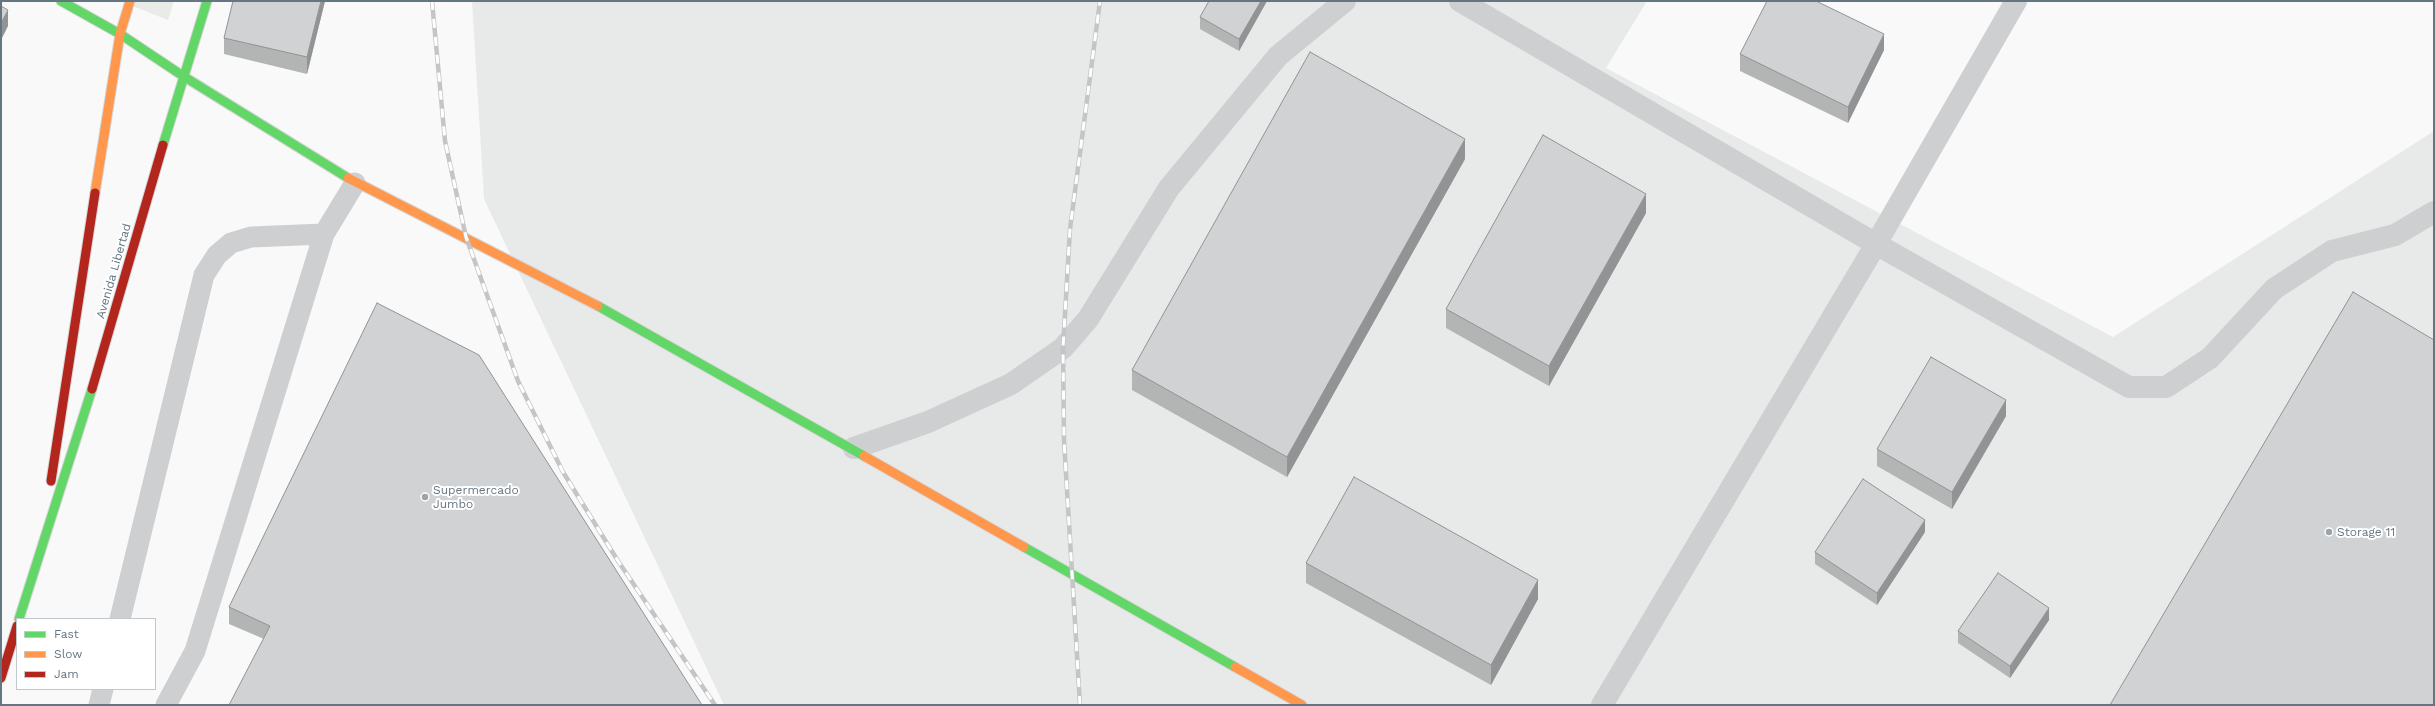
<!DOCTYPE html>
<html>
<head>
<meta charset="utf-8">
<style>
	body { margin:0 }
	#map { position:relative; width:2435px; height:706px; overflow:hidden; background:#f9f9f9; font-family:"Work Sans",sans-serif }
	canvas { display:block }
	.frame { position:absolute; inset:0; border:2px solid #657683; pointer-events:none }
	.legend { position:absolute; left:16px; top:618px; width:140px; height:72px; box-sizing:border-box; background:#fff; border:1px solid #c1c8cd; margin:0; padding:5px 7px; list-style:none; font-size:12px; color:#657683 }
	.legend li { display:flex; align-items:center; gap:8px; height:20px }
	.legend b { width:20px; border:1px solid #c1c8cd }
</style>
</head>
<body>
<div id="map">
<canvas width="2435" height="706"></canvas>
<div class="frame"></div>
<ul class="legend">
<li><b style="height:5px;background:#63d668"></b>Fast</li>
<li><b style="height:5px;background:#ff974d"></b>Slow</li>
<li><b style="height:5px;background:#b3261e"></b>Jam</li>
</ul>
</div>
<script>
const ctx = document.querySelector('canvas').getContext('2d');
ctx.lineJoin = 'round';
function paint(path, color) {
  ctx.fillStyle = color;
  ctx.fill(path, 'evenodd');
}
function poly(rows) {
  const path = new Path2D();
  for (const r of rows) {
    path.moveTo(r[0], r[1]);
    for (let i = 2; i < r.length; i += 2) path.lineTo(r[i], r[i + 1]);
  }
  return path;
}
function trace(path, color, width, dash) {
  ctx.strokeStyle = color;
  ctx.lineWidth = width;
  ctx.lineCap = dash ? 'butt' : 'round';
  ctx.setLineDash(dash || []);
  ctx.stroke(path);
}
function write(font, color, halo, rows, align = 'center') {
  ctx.font = font + ' "Work Sans",sans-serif';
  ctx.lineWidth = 4;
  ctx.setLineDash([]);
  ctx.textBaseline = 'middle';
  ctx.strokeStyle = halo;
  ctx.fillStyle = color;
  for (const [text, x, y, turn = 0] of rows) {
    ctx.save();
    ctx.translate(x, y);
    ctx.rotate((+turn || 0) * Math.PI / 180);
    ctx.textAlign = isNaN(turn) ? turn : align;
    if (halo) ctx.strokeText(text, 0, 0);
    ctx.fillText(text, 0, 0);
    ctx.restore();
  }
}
const built = poly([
	[472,1,1647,1,1606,68,2113,337,2434,131,2434,705,724,705,484,199]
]);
const green = poly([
	[120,1,174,1,168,20]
]);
const lane = poly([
	[120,619,204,275,217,255,231,243,251,237,324,234],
	[99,705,103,689],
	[166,705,195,651,324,234,355,183]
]);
const street = poly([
	[1460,1,1876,244,2129,387,2166,387,2210,358,2274,289,2332,251,2395,235,2434,212],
	[854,448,928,422,1011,384,1063,348,1088,319,1169,188,1278,56,1345,1],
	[1602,705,1876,244,2016,1]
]);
const fast = poly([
	[61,1,120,34,183,76,348,178],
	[163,145,207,1],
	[598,306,864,456],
	[1024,547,1235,667],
	[19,619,92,389]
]);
const slow = poly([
	[348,178,598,306],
	[95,193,120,34,130,1],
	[864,456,1024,547],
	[1235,667,1302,705]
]);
const jam = poly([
	[92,389,163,145],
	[51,481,95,193],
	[1,678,17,626]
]);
const rail = poly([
	[432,1,445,141,466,237,518,381,563,472,618,561,715,705],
	[1080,705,1064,440,1063,348,1070,229,1100,1]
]);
const wall = poly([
	[325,1,307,74,224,54,224,38],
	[1267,1,1239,51,1200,29,1200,17],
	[1884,50,1848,123,1740,71,1740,54],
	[1465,159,1287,477,1132,390,1132,370],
	[1646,213,1549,386,1446,328,1446,309],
	[2006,416,1952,509,1877,466,1877,449],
	[1925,532,1877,605,1815,564,1815,552],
	[1306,563,1538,599,1491,685,1306,583],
	[229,607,702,705,264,639,229,624],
	[2049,620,2010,678,1958,643,1958,631]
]);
const shadedWall = poly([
	[321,1,325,1,307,74,307,57],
	[1261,1,1267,1,1239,51,1239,39],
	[8,10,8,26,1,40,1,23],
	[1884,34,1884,50,1848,123,1848,107],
	[1465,139,1465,159,1287,477,1287,457],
	[1646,194,1646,213,1549,386,1549,366],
	[2006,400,2006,416,1952,509,1952,492],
	[1925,520,1925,532,1877,605,1877,593],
	[1538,580,1538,599,1491,685,1491,665],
	[2049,608,2049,620,2010,678,2010,666]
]);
const building = poly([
	[233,1,321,1,307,57,224,38,233,1],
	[1209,1,1261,1,1239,39,1200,17,1209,1],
	[1767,1,1816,1,1884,34,1848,107,1740,54,1767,1],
	[1,6,8,10,1,23,1,6],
	[1310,52,1465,139,1287,457,1132,370,1310,52],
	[1543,135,1646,194,1549,366,1446,309,1543,135],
	[2353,292,2434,340,2434,705,2110,705,2353,292],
	[377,303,479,355,702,705,229,705,270,626,229,607,377,303],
	[1931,357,2006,400,1952,492,1877,449,1931,357],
	[1354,477,1538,580,1491,665,1306,563,1354,477],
	[1863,479,1925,520,1877,593,1815,552,1863,479],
	[1998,573,2049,608,2010,666,1958,631,1998,573]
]);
const markers = [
	[425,497,4,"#99a4ac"],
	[2329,532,4,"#99a4ac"]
];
const streetNames = [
	["Avenida Libertad",114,271,-74]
];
const poiNames = [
	["Supermercado",433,490],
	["Jumbo",433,504],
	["Storage 11",2337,532]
];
paint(built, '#e8e9e9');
paint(green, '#e8ebe6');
trace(fast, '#d5d6d7', 11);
trace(slow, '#d5d6d7', 11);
trace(jam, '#d5d6d7', 11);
trace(lane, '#cecfd0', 21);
trace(street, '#cecfd0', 22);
trace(fast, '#63d668', 9);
trace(slow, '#ff974d', 9);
trace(jam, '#b3261e', 9);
trace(rail, '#c3c5c6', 4.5);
trace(rail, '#fff', 3, [9]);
paint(wall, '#b3b5b5');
paint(shadedWall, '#929394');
paint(building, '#d0d2d3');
trace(building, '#929394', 1);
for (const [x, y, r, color] of markers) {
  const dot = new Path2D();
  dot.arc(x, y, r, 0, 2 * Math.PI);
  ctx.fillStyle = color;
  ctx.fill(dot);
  trace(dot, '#fff', 1.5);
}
write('12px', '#657683', '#fff', streetNames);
write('12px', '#657683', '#fff', poiNames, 'left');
</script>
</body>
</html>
